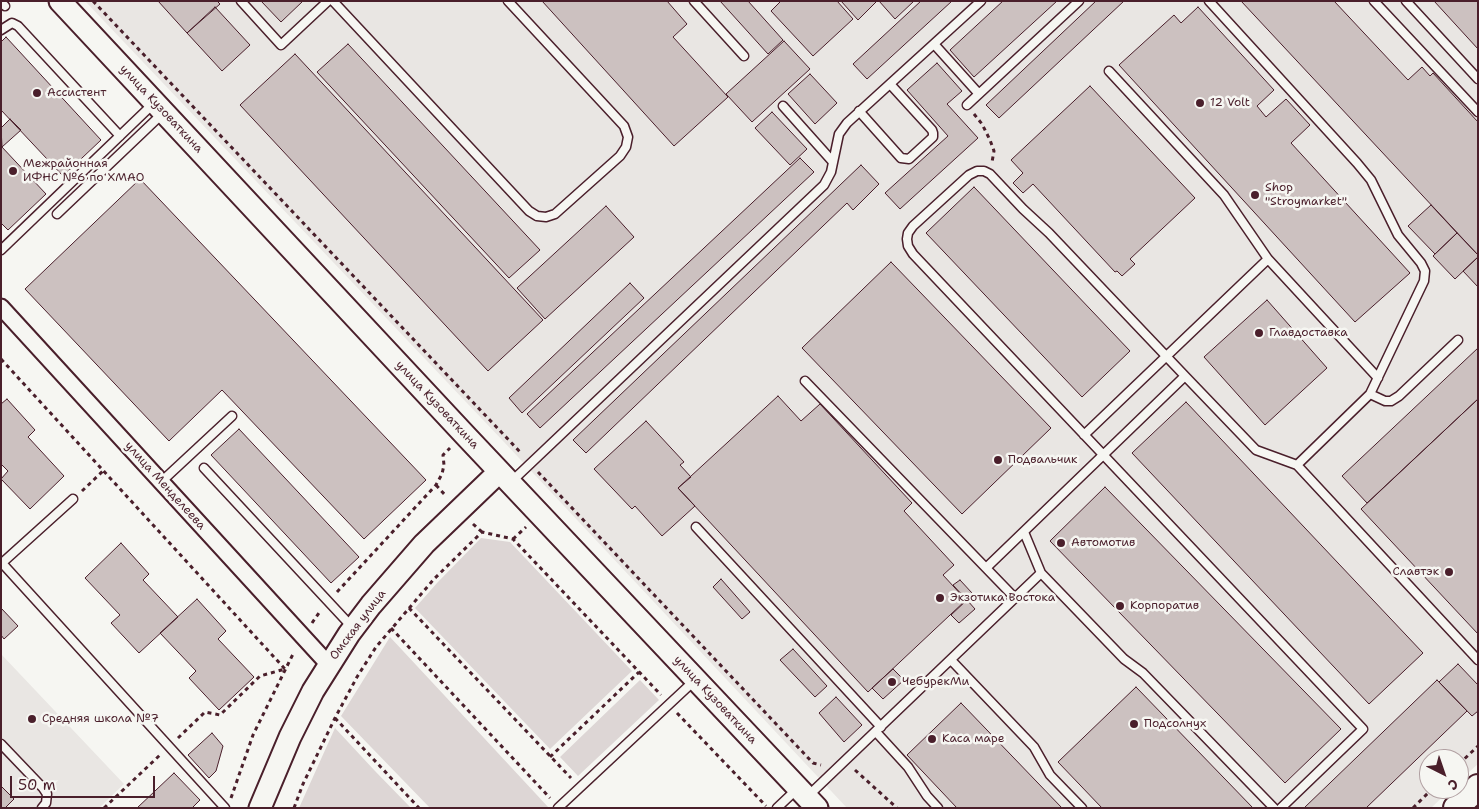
<!DOCTYPE html>
<html>
<head>
<meta charset="utf-8">
<style>
	body { margin:0 }
	#map { position:relative; width:1479px; height:809px; overflow:hidden; background:#f6f6f2; font-family:"Shantell Sans",sans-serif }
	canvas { display:block }
	.frame { position:absolute; inset:0; border:2px solid #4a1f2b; pointer-events:none }
	.north { position:absolute; left:1419px; top:749px; width:50px; height:50px; box-sizing:border-box; background:#f6f6f2; border:1px solid #b1a0a2; border-radius:50%; rotate:139deg; font-size:14px; font-weight:700; line-height:20px; text-align:center; color:#4a1f2b }
	.north::after { content:''; display:block; margin:auto; width:18px; height:22px; background:#4a1f2b; clip-path:polygon(50% 0,100% 100%,50% 72%,0 100%) }
	.scale { position:absolute; left:10px; top:776px; width:145px; height:22px; box-sizing:border-box; border:2px solid #4a1f2b; border-top:0; padding-left:6px; font-size:15px; line-height:18px; white-space:nowrap; color:#4a1f2b; -webkit-text-stroke:4px #f6f6f2; paint-order:stroke }
</style>
</head>
<body>
<div id="map">
<canvas width="1479" height="809"></canvas>
<div class="frame"></div>
<div class="north">С</div>
<div class="scale">50 m</div>
</div>
<script>
const ctx = document.querySelector('canvas').getContext('2d');
ctx.lineJoin = 'round';
function paint(path, color) {
  ctx.fillStyle = color;
  ctx.fill(path, 'evenodd');
}
function poly(rows) {
  const path = new Path2D();
  for (const r of rows) {
    path.moveTo(r[0], r[1]);
    for (let i = 2; i < r.length; i += 2) path.lineTo(r[i], r[i + 1]);
  }
  return path;
}
function trace(path, color, width, dash) {
  ctx.strokeStyle = color;
  ctx.lineWidth = width;
  ctx.lineCap = dash ? 'butt' : 'round';
  ctx.setLineDash(dash || []);
  ctx.stroke(path);
}
function write(font, color, halo, rows, align = 'center') {
  ctx.font = font + ' "Shantell Sans",sans-serif';
  ctx.lineWidth = 5;
  ctx.setLineDash([]);
  ctx.textBaseline = 'middle';
  ctx.strokeStyle = halo;
  ctx.fillStyle = color;
  for (const [text, x, y, turn = 0] of rows) {
    ctx.save();
    ctx.translate(x, y);
    ctx.rotate((+turn || 0) * Math.PI / 180);
    ctx.textAlign = isNaN(turn) ? turn : align;
    if (halo) ctx.strokeText(text, 0, 0);
    ctx.fillText(text, 0, 0);
    ctx.restore();
  }
}
const built = poly([
	[85,1,1478,1,1478,764,1459,781,1459,759,1429,759,1429,789,1451,789,1431,808,847,808,504,442],
	[1,654,124,784,99,808,1,808]
]);
const green = poly([
	[481,538,510,542,632,671,550,749,415,608,437,583],
	[390,637,458,710,549,808,430,808,341,716],
	[640,680,659,700,578,776,560,757],
	[335,728,375,771,411,808,299,808]
]);
const building = poly([
	[158,1,217,1,220,4,187,33,158,1],
	[261,1,303,1,281,22,261,1],
	[542,1,667,1,687,24,673,37,728,97,674,146,542,1],
	[720,1,748,1,783,40,768,54,720,1],
	[781,1,837,1,853,19,813,56,771,11,781,1],
	[841,1,877,1,858,20,841,1],
	[879,1,914,1,895,19,879,1],
	[921,1,952,1,867,79,853,64,921,1],
	[1003,1,1057,1,974,77,950,50,1003,1],
	[1096,1,1124,1,999,118,986,105,1096,1],
	[1241,1,1334,1,1408,80,1422,67,1430,76,1433,73,1478,122,1478,255,1241,1],
	[1434,1,1478,1,1478,49,1434,1],
	[215,7,250,45,222,71,187,33,215,7],
	[1198,7,1274,90,1257,106,1266,117,1286,99,1310,125,1291,143,1410,273,1355,322,1119,65,1174,15,1181,23,1198,7],
	[6,37,101,140,63,176,1,110,1,42,6,37],
	[784,41,810,69,752,122,726,94,784,41],
	[348,44,540,250,509,278,317,72,348,44],
	[295,54,543,320,488,371,240,105,295,54],
	[937,63,962,91,947,104,978,138,900,209,885,193,948,136,907,90,937,63],
	[810,74,837,103,815,124,788,94,810,74],
	[1090,86,1195,198,1130,259,1135,264,1122,276,1117,271,1115,272,1033,184,1023,193,1013,183,1023,173,1011,160,1090,86],
	[772,112,807,149,790,165,755,128,772,112],
	[10,119,21,130,2,147,1,128,10,119],
	[1,146,46,194,8,230,1,223,1,146],
	[800,158,814,172,540,428,527,414,800,158],
	[861,165,879,184,853,210,847,203,586,453,573,440,861,165],
	[140,179,426,480,364,539,222,390,169,441,25,289,140,179],
	[974,187,1130,351,1082,397,926,233,974,187],
	[1431,205,1457,233,1435,254,1408,226,1431,205],
	[606,206,634,237,545,319,517,288,606,206],
	[1457,233,1478,255,1478,257,1455,279,1433,256,1457,233],
	[1478,257,1478,287,1463,271,1478,257],
	[891,262,1051,428,962,514,802,348,891,262],
	[630,283,644,298,522,413,509,398,630,283],
	[1267,300,1327,368,1265,425,1204,357,1267,300],
	[1478,348,1478,399,1367,503,1342,476,1478,348],
	[778,396,801,421,820,404,912,503,904,511,954,565,943,575,966,600,868,692,678,488,778,396],
	[7,399,35,430,28,437,64,476,30,509,1,479,8,471,1,464,1,404,7,399],
	[1478,399,1478,634,1361,509,1478,399],
	[1186,402,1423,653,1369,704,1132,453,1186,402],
	[646,421,684,462,680,465,691,477,678,488,695,506,662,536,635,506,632,509,594,469,646,421],
	[239,429,359,557,331,583,211,455,239,429],
	[1105,487,1341,729,1285,783,1050,541,1105,487],
	[121,543,149,574,143,580,178,617,139,653,111,623,120,615,85,578,121,543],
	[721,579,750,612,742,619,713,587,721,579],
	[960,580,972,593,966,599,953,585,960,580],
	[197,599,226,631,218,639,254,677,219,710,189,678,196,671,160,633,197,599],
	[967,600,975,609,959,623,951,615,967,600],
	[1,608,18,626,4,639,1,635,1,608],
	[793,649,827,686,815,697,780,660,793,649],
	[1458,664,1478,685,1478,711,1472,716,1439,682,1458,664],
	[893,669,904,680,883,699,872,688,893,669],
	[1437,680,1467,711,1366,808,1304,808,1437,680],
	[1136,687,1253,808,1102,808,1058,762,1136,687],
	[836,697,862,725,844,742,819,713,836,697],
	[961,703,1062,808,957,808,907,755,961,703],
	[212,733,223,746,216,771,209,778,188,755,212,733],
	[174,773,200,800,192,808,137,808,174,773],
	[1,786,14,799,5,808,1,808,1,786]
]);
const path = poly([
	[93,1,522,454],
	[974,114,982,124,990,140,994,151,992,162],
	[1,359,285,669],
	[538,472,813,763,821,765],
	[436,485,446,496],
	[82,491,103,471],
	[473,524,482,532],
	[513,539,526,527],
	[337,592,436,485,442,474,444,465,443,455,450,448],
	[409,608,571,778],
	[312,623,321,610],
	[391,628,550,798],
	[677,713,766,806],
	[335,718,419,808],
	[178,738,205,712,220,715,260,676,285,669],
	[550,757,639,672],
	[1459,764,1478,746],
	[855,770,897,808],
	[231,798,253,735,294,652],
	[104,808,161,754],
	[294,808,303,784,335,718,357,677,376,647,434,579,482,532,513,539,661,695],
	[1413,808,1432,789]
]);
const lane = poly([
	[241,1,281,45,328,1],
	[333,1,529,211,537,216,546,217,555,214,620,156,626,147,628,137,624,126,508,1],
	[694,1,744,56],
	[1209,1,1357,163,1371,180,1398,235,1421,263,1425,271,1424,281,1370,394,1297,465],
	[1374,1,1478,112],
	[1406,1,1478,79],
	[1,2,5,6],
	[1,30,12,23,18,26,120,136],
	[934,44,979,94],
	[1109,71,1224,195,1268,259,1378,378],
	[967,105,1079,1],
	[783,106,833,162],
	[859,111,901,158,909,159,933,137,933,133,932,130,890,84],
	[57,214,162,114],
	[1,250,153,104],
	[1185,376,1049,233,1023,209,990,174,984,171,977,171,969,175,913,226,908,233,907,239,908,246,913,254,1363,729,1281,808],
	[805,381,1015,598],
	[1370,394,1385,401,1391,401,1399,396,1458,340],
	[1084,435,1268,259],
	[204,468,352,627],
	[161,482,232,416],
	[511,482,824,185,831,172,839,134,847,123,981,1],
	[696,527,881,727],
	[1024,532,1041,573],
	[1,562,225,808],
	[2,563,73,499],
	[986,568,1185,376,1256,450,1297,465,1478,660],
	[951,660,1034,747,1050,775,1082,808],
	[876,732,908,767,927,796,938,808],
	[1,744,43,788,47,794,46,803,42,808],
	[808,796,1041,573,1124,659,1143,673,1274,808],
	[558,808,694,681],
	[777,808,797,789]
]);
const street = poly([
	[1,307,329,665]
]);
const secondary = poly([
	[60,1,465,435,817,808],
	[260,808,290,737,313,691,349,634,371,605,424,544,499,472]
]);
const primary = poly([
	[1456,808,1478,787]
]);
const markers = [
	[37,93,5,"#4a1f2b"],
	[1200,103,5,"#4a1f2b"],
	[13,171,5,"#4a1f2b"],
	[1255,195,5,"#4a1f2b"],
	[1259,333,5,"#4a1f2b"],
	[998,460,5,"#4a1f2b"],
	[1061,543,5,"#4a1f2b"],
	[1449,572,5,"#4a1f2b"],
	[940,598,5,"#4a1f2b"],
	[1120,606,5,"#4a1f2b"],
	[892,682,5,"#4a1f2b"],
	[32,719,5,"#4a1f2b"],
	[1134,724,5,"#4a1f2b"],
	[932,739,5,"#4a1f2b"]
];
const poiNames = [
	["Ассистент",47,93],
	["12 Volt",1210,103],
	["Межрайонная",23,164],
	["ИФНС №6 по ХМАО",23,178],
	["Shop",1265,188],
	["\"Stroymarket\"",1265,202],
	["Главдоставка",1269,333],
	["Подвальчик",1008,460],
	["Автомотив",1071,543],
	["Славтэк",1439,572,"right"],
	["Экзотика Востока",950,598],
	["Корпоратив",1130,606],
	["ЧебурекМи",902,682],
	["Средняя школа №7",42,719],
	["Подсолнух",1144,724],
	["Каса маре",942,739]
];
const streetNames = [
	["улица Кузоваткина",161,109,47],
	["улица Кузоваткина",437,405,47],
	["улица Менделеева",165,486,48],
	["Омская улица",358,625,-53],
	["улица Кузоваткина",715,700,47]
];
paint(built, '#e9e6e3');
paint(green, '#ddd6d5');
paint(building, '#ccc1c0');
trace(building, '#4a1f2b', 1);
trace(lane, '#4a1f2b', 11);
trace(street, '#4a1f2b', 19);
trace(secondary, '#4a1f2b', 25);
trace(primary, '#4a1f2b', 28);
trace(path, '#4a1f2b', 3, [4, 4]);
trace(lane, '#f6f6f2', 8);
trace(street, '#f6f6f2', 15);
trace(secondary, '#f6f6f2', 21);
trace(primary, '#f6f6f2', 24);
for (const [x, y, r, color] of markers) {
  const dot = new Path2D();
  dot.arc(x, y, r, 0, 2 * Math.PI);
  ctx.fillStyle = color;
  ctx.fill(dot);
  trace(dot, '#f6f6f2', 2);
}
write('12px', '#4a1f2b', '#f6f6f2', poiNames, 'left');
write('12px', '#4a1f2b', '#f6f6f2', streetNames);
</script>
</body>
</html>
